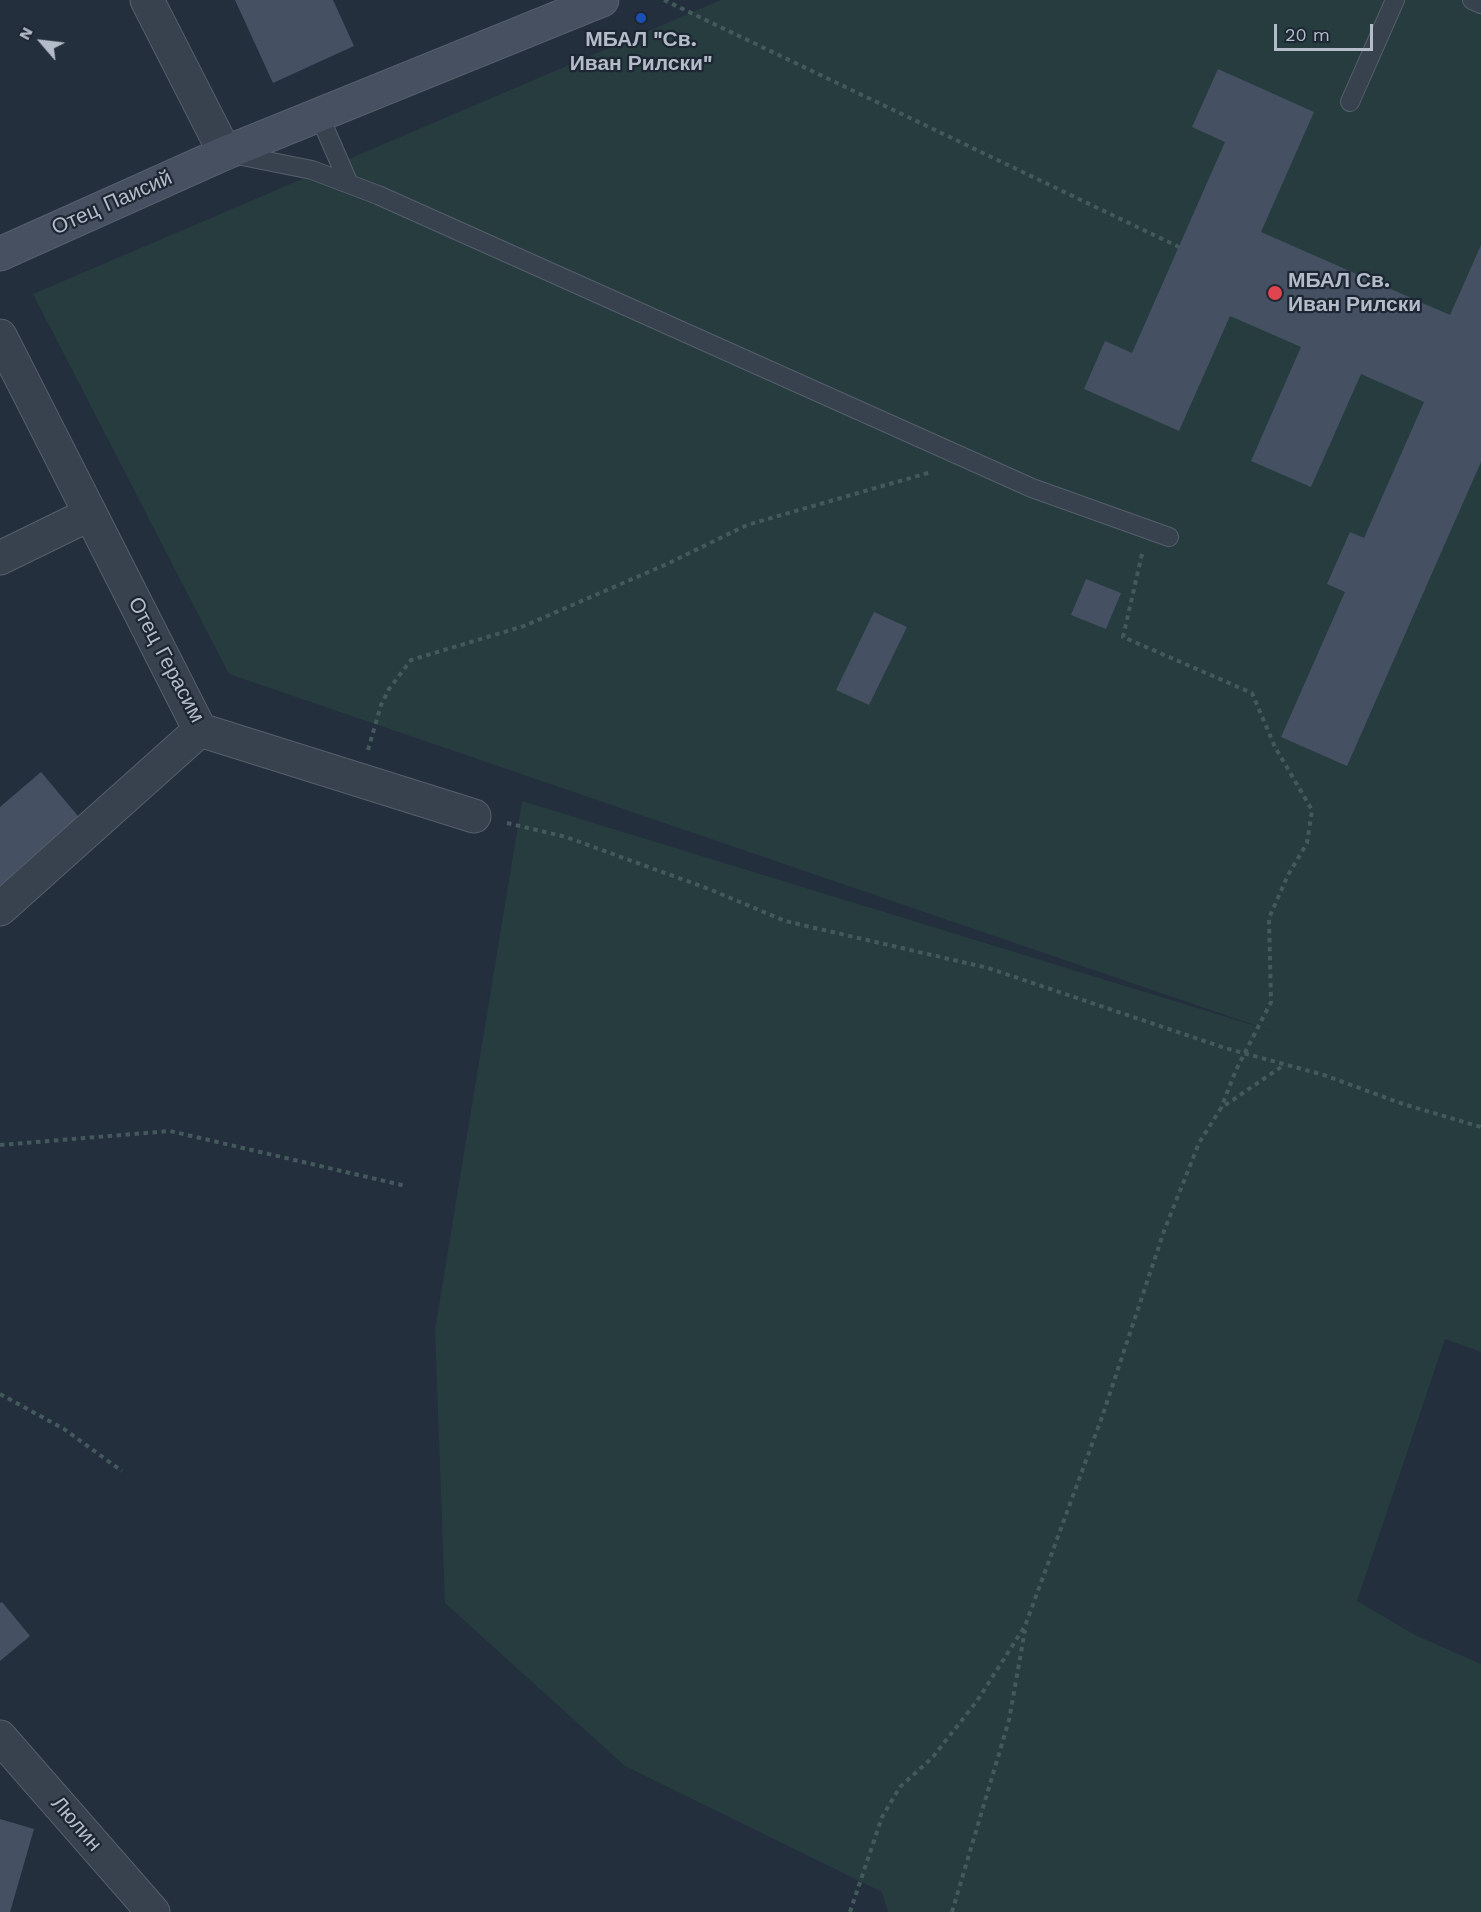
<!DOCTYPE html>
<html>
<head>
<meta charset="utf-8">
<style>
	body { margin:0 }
	#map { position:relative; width:1481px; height:1912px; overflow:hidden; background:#242f3e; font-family:"Work Sans",sans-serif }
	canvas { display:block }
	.north { position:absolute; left:12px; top:12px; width:60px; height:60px; -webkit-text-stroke:4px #1d2633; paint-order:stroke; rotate:298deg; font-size:16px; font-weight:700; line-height:24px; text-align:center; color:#b4bcc9 }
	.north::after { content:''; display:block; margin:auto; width:21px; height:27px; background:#b4bcc9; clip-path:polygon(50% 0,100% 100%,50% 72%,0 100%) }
	.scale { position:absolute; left:1274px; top:24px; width:99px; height:27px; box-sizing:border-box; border:3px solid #b4bcc9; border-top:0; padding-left:8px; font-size:18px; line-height:21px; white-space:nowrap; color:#b4bcc9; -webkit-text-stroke:4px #1d2633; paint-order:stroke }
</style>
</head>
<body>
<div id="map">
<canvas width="1481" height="1912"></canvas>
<div class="north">N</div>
<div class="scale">20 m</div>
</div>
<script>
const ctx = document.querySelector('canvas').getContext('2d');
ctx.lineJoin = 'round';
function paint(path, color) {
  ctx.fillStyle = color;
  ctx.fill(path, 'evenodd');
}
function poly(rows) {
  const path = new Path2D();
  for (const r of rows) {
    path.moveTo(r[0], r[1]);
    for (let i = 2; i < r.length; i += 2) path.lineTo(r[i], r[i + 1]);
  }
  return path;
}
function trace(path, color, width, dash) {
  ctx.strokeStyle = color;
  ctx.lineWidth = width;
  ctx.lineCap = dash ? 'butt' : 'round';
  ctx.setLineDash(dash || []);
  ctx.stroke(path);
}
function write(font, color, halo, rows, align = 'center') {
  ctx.font = font + ' "Work Sans",sans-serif';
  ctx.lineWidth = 4.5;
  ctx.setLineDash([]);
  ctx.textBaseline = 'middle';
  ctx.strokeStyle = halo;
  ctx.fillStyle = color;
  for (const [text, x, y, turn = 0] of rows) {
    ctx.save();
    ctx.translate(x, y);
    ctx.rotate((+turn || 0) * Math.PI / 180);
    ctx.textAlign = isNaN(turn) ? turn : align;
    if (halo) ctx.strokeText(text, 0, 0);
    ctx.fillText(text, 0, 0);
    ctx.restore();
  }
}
const green = poly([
	[721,0,1481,0,1481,1352,1445,1339,1357,1601,1415,1635,1481,1664,1481,1912,888,1912,882,1892,625,1766,445,1603,435,1330,522,801,1272,1031,229,674,33,294]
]);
const building = poly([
	[235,0,333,0,354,46,273,83],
	[1218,69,1314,112,1261,232,1450,315,1481,245,1481,462,1347,766,1281,737,1345,592,1327,584,1350,532,1364,538,1424,402,1361,374,1311,487,1251,461,1301,347,1230,316,1179,431,1084,389,1105,341,1132,353,1225,142,1192,127],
	[1086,579,1121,593,1106,629,1071,615],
	[874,612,907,627,869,705,836,690],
	[41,772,83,822,0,892,0,807],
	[2,1602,30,1636,0,1661,0,1603],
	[0,1819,34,1829,10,1912,0,1912]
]);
const path = poly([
	[664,0,1179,247],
	[1142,554,1123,637,1252,693,1275,747,1312,810,1307,843,1288,875,1269,918,1271,1002,1236,1070,1221,1108],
	[368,750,381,705,389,689,411,660,524,626,667,564,747,525,931,472],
	[507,823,566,837,709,889,785,921,988,968,1225,1048,1324,1075,1403,1104,1481,1127],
	[0,1145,170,1131,406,1186],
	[0,1394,64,1429,122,1471],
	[850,1912,882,1817,900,1787,932,1758,977,1701,1025,1626,1102,1417,1164,1231,1199,1143,1221,1108,1284,1065],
	[952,1912,1009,1720,1025,1630]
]);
const service = poly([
	[1472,0,1481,4],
	[1350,102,1395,0],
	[319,115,349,184],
	[232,154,312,170,378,195,1032,488,1169,537]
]);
const minor = poly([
	[147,0,225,153],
	[0,336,200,730,474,816],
	[0,558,90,514],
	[0,909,200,730],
	[0,1737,153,1912]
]);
const secondary = poly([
	[0,254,225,153,602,0]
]);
const markers = [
	[641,18,6,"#1a4fb4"],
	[1275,293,8,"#e0444e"]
];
const poiNames = [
	["МБАЛ \"Св.",641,40],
	["Иван Рилски\"",641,64],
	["МБАЛ Св.",1288,281,"left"],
	["Иван Рилски",1288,305,"left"]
];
const streetNames = [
	["Отец Паисий",112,203,-24],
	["Отец Герасим",166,660,62],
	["Люлин",76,1824,49]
];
paint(green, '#263c3f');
paint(building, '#455162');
trace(service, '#565f6c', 20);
trace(minor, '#565f6c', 35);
trace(secondary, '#565f6c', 35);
trace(path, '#44595c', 4, [4.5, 4.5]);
trace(service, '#38414e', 18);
trace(minor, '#38414e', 33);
trace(secondary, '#465061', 33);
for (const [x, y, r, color] of markers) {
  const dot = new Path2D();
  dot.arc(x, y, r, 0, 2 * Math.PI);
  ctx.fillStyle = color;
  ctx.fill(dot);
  trace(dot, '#1d2633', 2);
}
write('bold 21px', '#b4bcc9', '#1d2633', poiNames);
write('21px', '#b4bcc9', '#1d2633', streetNames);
</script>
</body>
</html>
